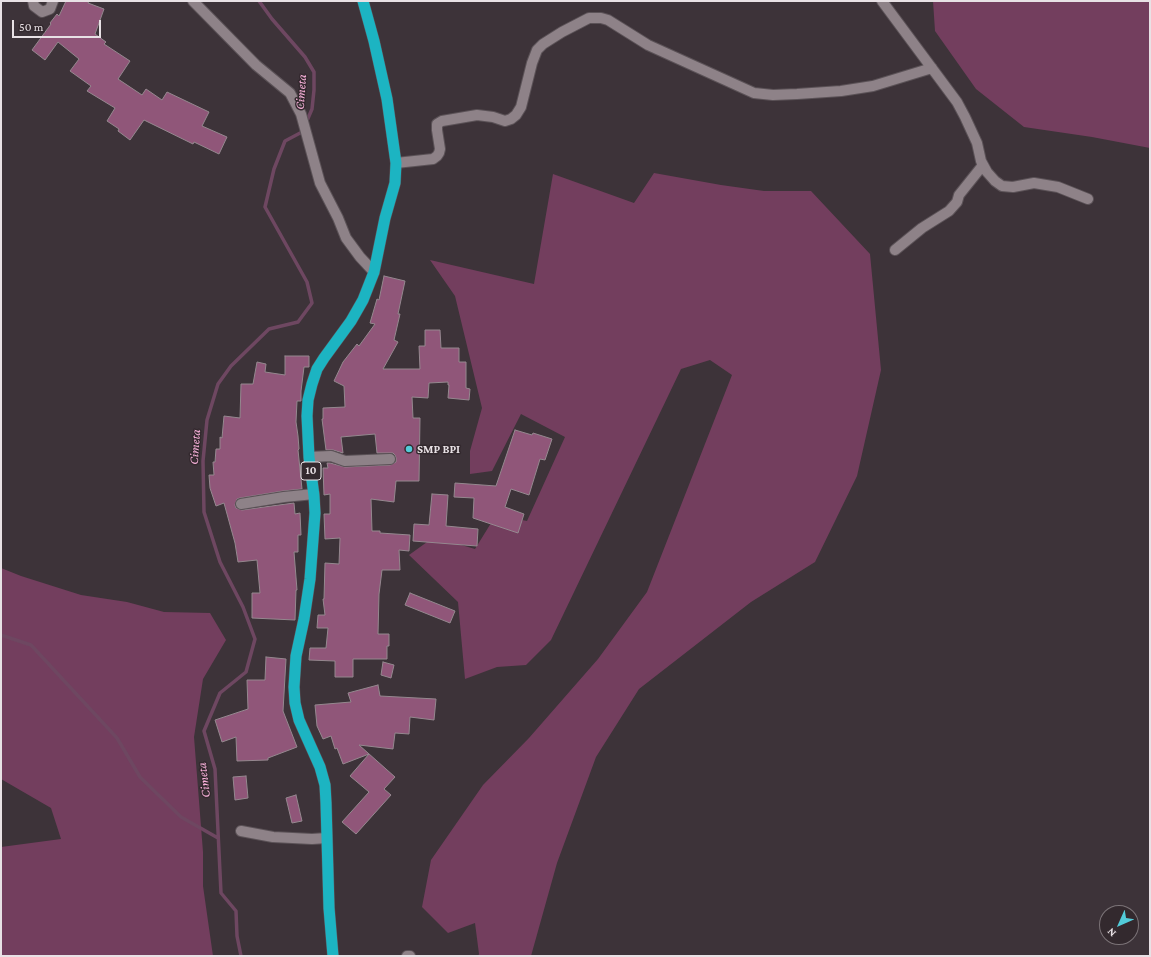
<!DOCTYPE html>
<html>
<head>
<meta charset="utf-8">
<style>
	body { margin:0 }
	#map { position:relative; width:1151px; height:957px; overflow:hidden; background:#3d3339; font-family:"Crimson Pro",serif }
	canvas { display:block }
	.frame { position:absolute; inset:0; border:2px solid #e8e1e5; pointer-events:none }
	.north { position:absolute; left:1099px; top:905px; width:40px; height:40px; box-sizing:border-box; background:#33292e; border:1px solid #7b7377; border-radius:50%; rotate:225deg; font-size:11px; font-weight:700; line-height:16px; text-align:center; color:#e8e1e5 }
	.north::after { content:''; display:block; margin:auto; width:14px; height:18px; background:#52cbd9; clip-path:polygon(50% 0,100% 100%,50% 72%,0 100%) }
	.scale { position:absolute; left:12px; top:20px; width:89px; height:18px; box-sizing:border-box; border:2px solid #e8e1e5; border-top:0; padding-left:5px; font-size:12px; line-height:14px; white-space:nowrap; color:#e8e1e5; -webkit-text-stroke:3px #33292e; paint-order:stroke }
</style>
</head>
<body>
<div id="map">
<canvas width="1151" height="957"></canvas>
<div class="frame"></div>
<div class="north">N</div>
<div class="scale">50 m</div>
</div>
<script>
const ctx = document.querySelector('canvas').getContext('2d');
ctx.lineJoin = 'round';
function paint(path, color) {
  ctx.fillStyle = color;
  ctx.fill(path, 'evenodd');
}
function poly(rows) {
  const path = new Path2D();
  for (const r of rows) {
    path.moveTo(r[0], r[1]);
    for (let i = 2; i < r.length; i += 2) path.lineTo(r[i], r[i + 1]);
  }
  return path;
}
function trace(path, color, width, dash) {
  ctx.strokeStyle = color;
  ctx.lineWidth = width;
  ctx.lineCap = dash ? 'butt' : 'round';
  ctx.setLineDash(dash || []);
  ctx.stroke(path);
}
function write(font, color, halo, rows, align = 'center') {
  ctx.font = font + ' "Crimson Pro",serif';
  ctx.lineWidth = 3;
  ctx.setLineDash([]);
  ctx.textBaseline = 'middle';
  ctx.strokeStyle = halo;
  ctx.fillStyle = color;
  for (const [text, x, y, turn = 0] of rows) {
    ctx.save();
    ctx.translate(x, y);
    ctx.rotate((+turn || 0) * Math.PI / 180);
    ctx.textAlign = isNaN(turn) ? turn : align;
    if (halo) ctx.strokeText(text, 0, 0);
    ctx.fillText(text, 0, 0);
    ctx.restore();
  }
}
const green = poly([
	[933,1,1150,1,1150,148,1092,137,1024,127,976,89,935,31],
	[654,173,721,185,764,191,811,191,870,254,881,370,857,476,815,562,751,602,639,689,596,757,557,863,531,956,478,956,479,954,475,923,448,933,422,907,431,860,483,785,529,738,598,659,647,592,732,375,710,360,681,369,551,640,526,665,497,667,465,679,458,602,409,555,434,537,475,549,496,515,527,521,565,437,521,414,492,471,470,474,470,451,482,408,455,296,430,260,534,284,553,174,634,203],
	[1,568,21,576,81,595,127,602,164,612,210,613,226,640,203,679,194,737,203,852,203,886,213,956,1,956,1,847,61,839,51,808,1,779]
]);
const stream = poly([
	[259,1,272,19,305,57,314,72,314,90,312,109,306,123],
	[1,635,31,645,117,738,140,777,181,817,218,838],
	[241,956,237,936,236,911,221,893,215,769,204,731,220,693,246,672,255,639,243,607,220,562,204,512,203,461,207,420,218,384,231,366,269,329,298,322,312,303,307,282,265,207,274,169,285,141,302,132,303,129]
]);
const building = poly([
	[66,1,89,1,88,3,104,9,95,34,106,42,104,44,130,61,118,79,142,95,146,89,162,100,167,92,209,112,202,126,227,137,219,154,194,142,193,144,144,120,130,140,118,131,119,129,107,121,115,108,87,91,91,86,70,71,79,59,58,42,45,60,32,50,51,24,50,23,57,14,59,16,66,1],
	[384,276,405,281,398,314,400,314,394,340,398,342,383,369,420,369,419,346,425,346,425,330,440,330,441,348,459,348,459,362,466,362,466,388,470,389,469,400,448,398,449,385,448,385,448,382,429,383,428,398,412,397,413,418,420,418,419,481,396,481,394,502,371,499,372,531,380,531,380,533,410,535,409,551,399,550,400,570,382,570,379,594,378,634,389,634,389,646,387,646,387,659,353,659,353,677,335,677,335,661,309,660,310,648,326,648,328,628,317,628,318,615,325,615,323,599,324,599,325,563,339,564,340,538,325,539,324,514,330,514,330,494,324,495,323,468,328,468,327,463,330,463,345,467,390,465,396,462,396,458,395,455,393,453,377,453,375,434,341,437,343,453,333,450,326,450,322,419,323,419,323,408,345,407,344,386,334,381,343,362,357,344,359,346,375,324,370,323,377,299,379,300,384,276],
	[285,356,309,356,309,367,304,367,301,391,301,401,297,401,296,422,298,436,299,449,298,450,302,489,283,491,240,498,237,499,235,505,236,508,242,510,294,503,295,514,300,513,301,535,298,535,298,552,294,552,297,590,296,590,295,620,252,618,252,593,260,593,257,560,238,562,235,543,224,503,216,506,210,488,209,475,214,475,213,462,215,462,216,449,220,449,220,437,222,438,224,416,240,418,241,384,253,384,257,362,266,364,265,372,285,375,285,356],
	[515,430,532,435,533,433,552,439,545,460,540,459,529,495,511,489,505,507,524,514,518,533,473,518,474,498,454,497,455,483,496,486,515,430],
	[432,494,448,495,446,526,478,529,477,546,413,541,414,524,429,525,432,494],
	[410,593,455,611,450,623,405,605,410,593],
	[266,657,286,659,283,711,297,747,268,758,268,760,237,761,236,737,222,742,215,720,248,709,247,680,265,680,266,657],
	[383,662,394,665,391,678,381,675,383,662],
	[378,685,380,696,436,699,434,720,410,717,409,734,395,733,393,749,359,745,395,777,384,789,391,795,356,834,342,822,369,792,350,776,369,754,343,764,337,748,335,749,331,736,323,739,317,726,315,705,351,702,348,693,378,685],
	[246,776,248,798,235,800,233,777,246,776],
	[296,795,302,821,292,823,286,798,296,795]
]);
const minor = poly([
	[33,1,34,6,42,12,50,9,53,1],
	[193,1,256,65,290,93,301,114,320,183,338,218,346,238,360,257,374,272],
	[882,1,957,102,965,117,977,143,981,161,987,172,995,181,1002,186,1013,187,1034,183,1058,187,1088,199],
	[396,163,433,159,437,156,439,153,440,149,437,130,437,124,442,121,477,115,493,117,505,121,511,119,516,115,521,107,532,63,537,50,543,44,562,32,589,18,601,18,608,20,648,45,754,93,773,95,797,94,841,91,873,86,932,68],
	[895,250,922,228,949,211,957,202,959,195,983,165],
	[309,457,331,456,345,461,390,459],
	[241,504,284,497,314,494],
	[241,831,273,837,312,839,327,838],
	[407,956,410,956]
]);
const trunk = poly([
	[333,956,329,908,326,803,325,785,320,767,299,720,295,703,294,687,296,656,304,619,310,579,315,513,314,496,309,457,307,416,308,400,312,384,317,369,324,358,351,321,363,300,374,272,385,218,395,183,396,163,387,99,374,41,363,1]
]);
const markers = [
	[409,449,4,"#52cbd9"]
];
const shields = [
	[311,471,20]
];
const shieldNames = [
	["10",311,471]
];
const poiNames = [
	["SMP BPI",417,449]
];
const waterNames = [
	["Cimeta",301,92,-86],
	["Cimeta",195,447,-86],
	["Cimeta",204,780,-97]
];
paint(green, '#733e5e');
trace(stream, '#6e4761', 3.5);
paint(building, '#905679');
trace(building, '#95888f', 1);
trace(minor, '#5b5257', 12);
trace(trunk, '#5b5257', 12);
trace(minor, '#8e8288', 10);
trace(trunk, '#1cb4c2', 11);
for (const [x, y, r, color] of markers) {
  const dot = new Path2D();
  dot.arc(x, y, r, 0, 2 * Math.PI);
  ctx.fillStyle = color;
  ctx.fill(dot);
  trace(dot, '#33292e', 1.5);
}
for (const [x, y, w] of shields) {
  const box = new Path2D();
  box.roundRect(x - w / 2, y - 9, w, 18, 3);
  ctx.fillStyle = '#33292e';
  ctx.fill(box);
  trace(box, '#e8e1e5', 1);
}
write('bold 11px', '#e8e1e5', null, shieldNames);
write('bold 12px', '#e8e1e5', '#33292e', poiNames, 'left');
write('italic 13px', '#f8b1da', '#33292e', waterNames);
</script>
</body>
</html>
